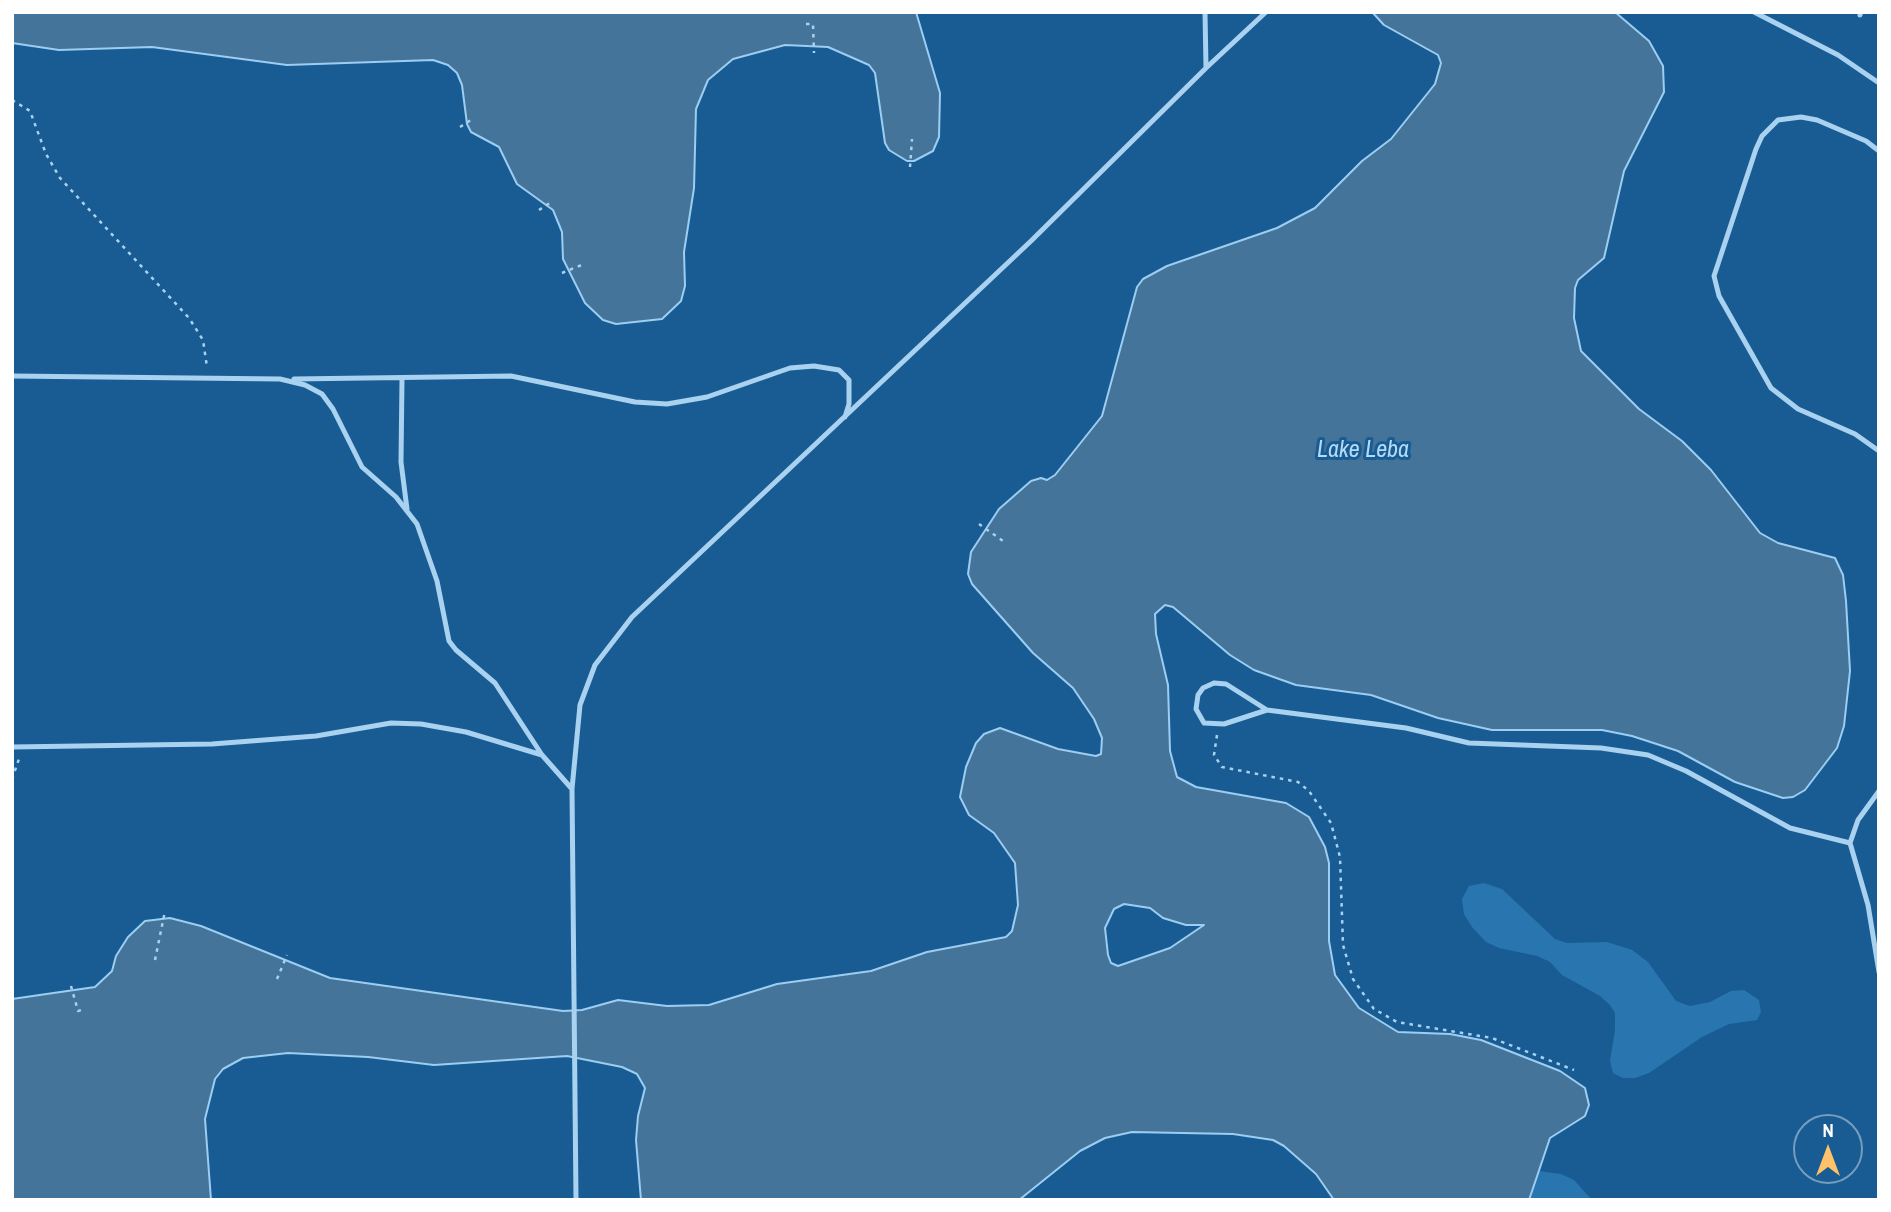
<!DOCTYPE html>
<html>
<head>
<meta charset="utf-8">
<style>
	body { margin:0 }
	#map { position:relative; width:1891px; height:1212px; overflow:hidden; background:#195c93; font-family:"Archivo Narrow",sans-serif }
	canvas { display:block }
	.frame { position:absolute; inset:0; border:14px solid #fff; pointer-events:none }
	.north { position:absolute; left:1793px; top:1114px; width:70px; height:70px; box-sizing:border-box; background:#195c93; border:2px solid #759dbe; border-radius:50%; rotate:0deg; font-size:19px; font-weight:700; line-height:28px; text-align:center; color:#fff }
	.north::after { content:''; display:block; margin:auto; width:24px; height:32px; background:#ffc268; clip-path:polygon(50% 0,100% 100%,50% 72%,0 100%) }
</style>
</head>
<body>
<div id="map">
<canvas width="1891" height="1212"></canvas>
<div class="frame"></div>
<div class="north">N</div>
</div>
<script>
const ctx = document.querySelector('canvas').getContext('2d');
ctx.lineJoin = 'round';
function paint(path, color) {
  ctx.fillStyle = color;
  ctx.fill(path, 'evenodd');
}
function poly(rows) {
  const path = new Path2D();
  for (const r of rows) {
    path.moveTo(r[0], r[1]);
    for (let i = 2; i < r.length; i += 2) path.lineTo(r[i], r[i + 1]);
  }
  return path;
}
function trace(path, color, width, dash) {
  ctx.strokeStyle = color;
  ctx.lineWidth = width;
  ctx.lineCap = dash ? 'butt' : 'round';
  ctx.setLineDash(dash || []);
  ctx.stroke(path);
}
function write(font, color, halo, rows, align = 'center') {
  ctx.font = font + ' "Archivo Narrow",sans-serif';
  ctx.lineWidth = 6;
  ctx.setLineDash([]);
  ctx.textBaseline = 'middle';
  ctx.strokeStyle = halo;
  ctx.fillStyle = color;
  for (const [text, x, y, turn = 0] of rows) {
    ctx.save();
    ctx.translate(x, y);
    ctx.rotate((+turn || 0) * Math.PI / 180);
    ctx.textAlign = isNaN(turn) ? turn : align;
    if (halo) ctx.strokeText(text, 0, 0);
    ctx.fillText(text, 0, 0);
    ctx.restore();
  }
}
const green = poly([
	[1484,883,1502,889,1555,939,1567,943,1607,942,1632,950,1648,962,1676,1001,1690,1006,1710,1002,1731,991,1744,990,1759,1000,1761,1012,1757,1020,1729,1024,1702,1037,1649,1073,1635,1078,1623,1078,1613,1073,1610,1061,1615,1030,1615,1013,1610,1005,1600,996,1562,975,1550,962,1537,956,1499,948,1486,942,1472,927,1464,914,1462,899,1469,886],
	[1538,1171,1561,1174,1574,1180,1592,1200,1529,1200]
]);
const water = poly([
	[12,12,916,12,940,93,939,137,933,151,914,161,907,161,889,150,885,143,875,73,869,65,828,47,785,45,733,59,708,80,696,109,694,188,684,252,685,286,681,301,662,319,616,324,603,320,585,303,563,259,562,232,553,210,517,184,499,147,471,132,467,124,462,85,457,73,448,65,433,60,287,65,152,47,59,50,12,43,12,12],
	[1372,12,1615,12,1649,41,1663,66,1664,92,1624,171,1604,258,1578,280,1575,288,1574,318,1581,351,1639,409,1682,441,1711,470,1760,533,1778,543,1835,558,1843,575,1846,601,1850,671,1844,726,1837,748,1805,790,1793,797,1783,798,1735,782,1678,751,1632,736,1602,730,1492,730,1438,718,1371,695,1296,685,1254,670,1230,655,1173,607,1165,605,1155,614,1156,634,1168,685,1170,751,1177,777,1196,787,1286,803,1309,817,1325,847,1329,863,1329,941,1335,975,1359,1008,1398,1032,1450,1034,1481,1040,1560,1071,1585,1088,1589,1105,1585,1116,1550,1138,1529,1200,1334,1200,1316,1174,1284,1146,1273,1140,1233,1134,1132,1132,1105,1138,1080,1151,1019,1200,641,1200,636,1140,638,1116,645,1088,637,1074,622,1067,567,1056,434,1065,368,1057,288,1053,243,1058,223,1069,215,1079,205,1119,211,1200,12,1200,12,999,95,987,112,971,116,956,128,937,145,921,170,918,201,926,330,978,563,1011,582,1010,618,1000,667,1006,709,1005,777,984,871,971,927,952,1006,937,1012,931,1018,905,1015,863,994,833,969,815,960,797,966,767,976,743,984,734,1000,728,1058,749,1096,756,1101,754,1102,738,1094,719,1073,688,1033,653,972,584,968,574,971,552,999,509,1031,481,1041,478,1047,480,1055,475,1102,416,1137,287,1143,279,1167,266,1277,228,1315,208,1362,161,1391,139,1435,84,1441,63,1438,55,1384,25,1372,12],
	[1124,904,1150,908,1163,918,1186,925,1204,925,1170,948,1118,966,1111,963,1108,955,1105,928,1114,909,1124,904]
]);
const path = poly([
	[806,24,813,24,814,53],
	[12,100,30,111,46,154,60,178,189,318,203,340,207,367],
	[460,127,471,120],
	[910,167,912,139],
	[539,210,553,201],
	[562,273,584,264],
	[979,524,1003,541],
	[1217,735,1214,755,1222,767,1298,782,1309,791,1331,823,1340,857,1343,945,1353,979,1374,1009,1397,1022,1492,1038,1574,1070],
	[12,779,20,756],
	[155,960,165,911],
	[277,979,287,955],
	[71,986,78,1011,85,1009]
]);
const lane = poly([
	[1205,12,1206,68,1266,12],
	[1754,12,1838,55,1879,83],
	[1860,15,1861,12],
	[1879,151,1866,141,1817,120,1801,117,1778,120,1762,136,1756,149,1714,276,1719,296,1771,388,1798,409,1855,434,1879,451],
	[12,376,280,379,305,385,322,394,333,409,362,467,396,497,417,524,437,581,449,641,456,650,495,683,542,755],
	[294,379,511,376,635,402,667,404,707,397,790,368,814,366,839,370,849,380,849,404,845,417],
	[402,379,401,462,407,509],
	[1214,683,1226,684,1267,710,1224,724,1204,723,1196,709,1198,695,1203,688,1214,683],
	[1267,710,1406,728,1469,743,1601,748,1648,755,1686,771,1790,828,1850,843],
	[12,747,212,744,316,736,391,723,421,724,466,732,542,755,572,789],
	[1879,791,1858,820,1850,843,1868,905,1879,972],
	[576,1200,572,789,580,705,595,665,632,617,1031,241,1206,68]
]);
const waterNames = [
	["Lake Leba",1363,451]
];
paint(green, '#2975af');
paint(water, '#45749b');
trace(water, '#9ccdf2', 2);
trace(path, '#a9d1f0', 2.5, [3.5, 5]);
trace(lane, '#a9d1f0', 5);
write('italic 24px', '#b5daf6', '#195c93', waterNames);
</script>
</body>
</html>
